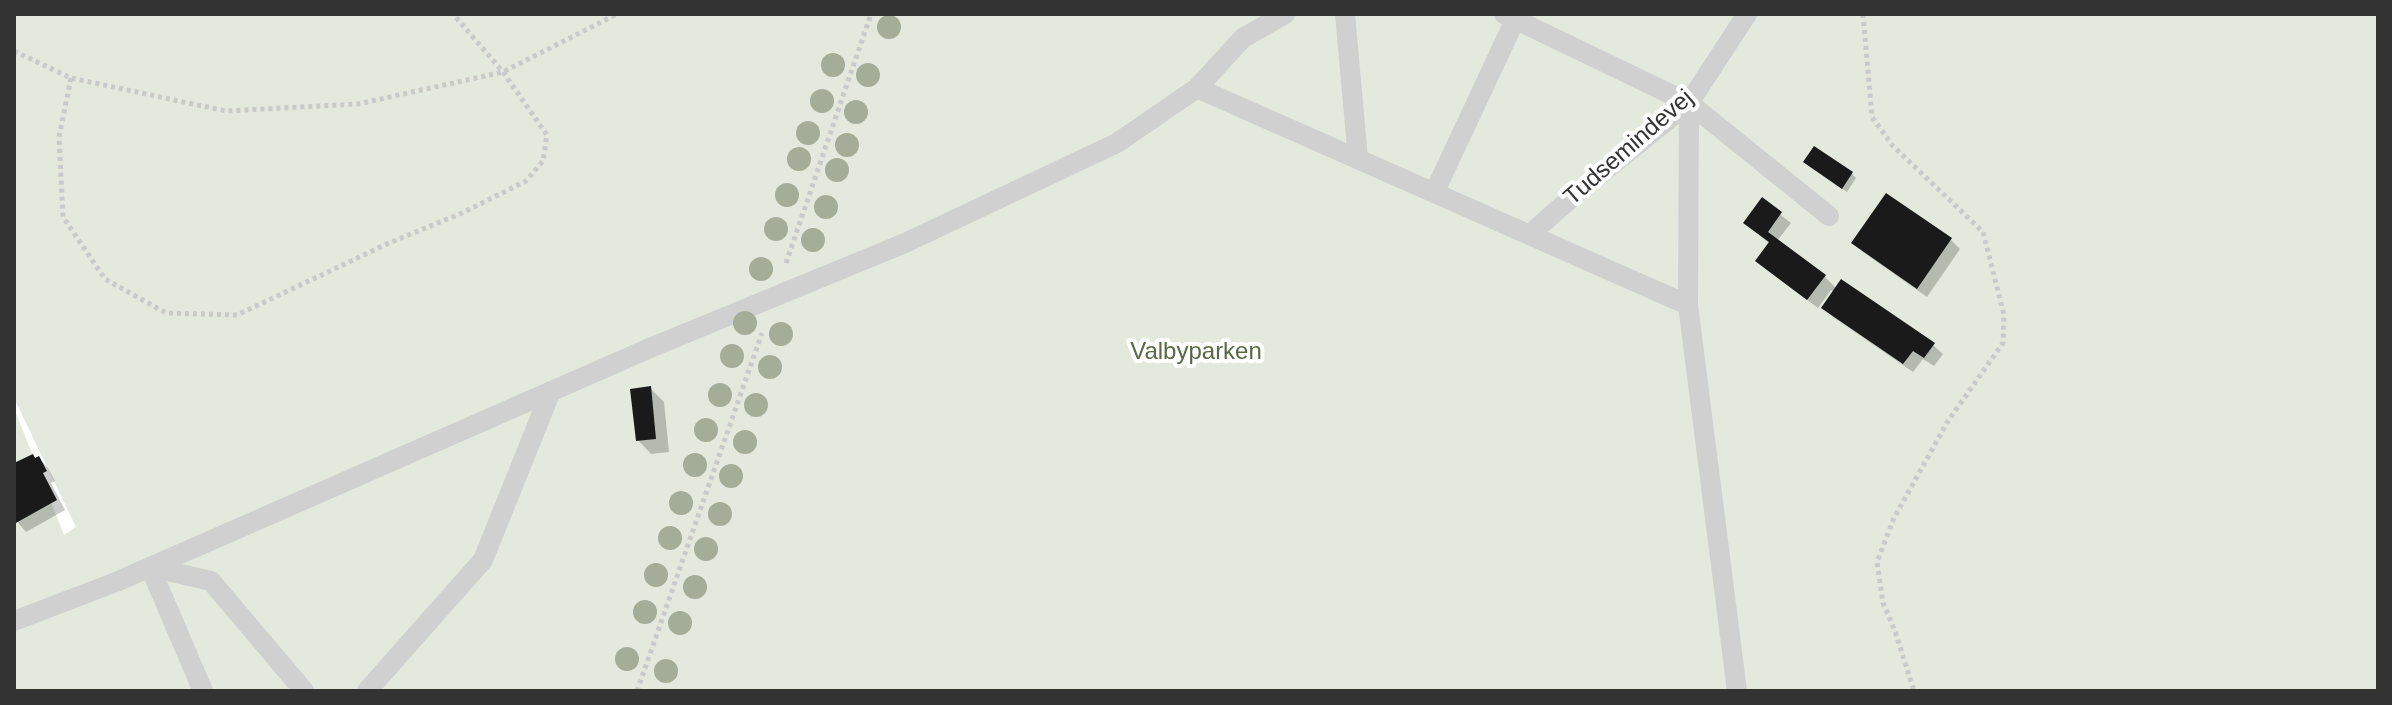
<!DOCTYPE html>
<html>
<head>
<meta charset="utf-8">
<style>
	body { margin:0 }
	#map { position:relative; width:2392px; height:705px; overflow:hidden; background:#fff; font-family:Arial,sans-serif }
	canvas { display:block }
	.frame { position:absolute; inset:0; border:16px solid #333; pointer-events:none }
</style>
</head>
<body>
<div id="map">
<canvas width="2392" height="705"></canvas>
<div class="frame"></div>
</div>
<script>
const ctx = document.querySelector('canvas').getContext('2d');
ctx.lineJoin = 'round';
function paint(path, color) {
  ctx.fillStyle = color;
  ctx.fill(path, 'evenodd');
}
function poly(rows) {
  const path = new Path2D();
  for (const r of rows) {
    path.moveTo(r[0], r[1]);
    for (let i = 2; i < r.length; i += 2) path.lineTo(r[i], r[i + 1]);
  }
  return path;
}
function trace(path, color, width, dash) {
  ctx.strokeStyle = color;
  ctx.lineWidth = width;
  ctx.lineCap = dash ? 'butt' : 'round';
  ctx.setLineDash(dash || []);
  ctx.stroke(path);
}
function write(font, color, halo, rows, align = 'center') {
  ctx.font = font + ' Arial,sans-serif';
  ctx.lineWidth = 8;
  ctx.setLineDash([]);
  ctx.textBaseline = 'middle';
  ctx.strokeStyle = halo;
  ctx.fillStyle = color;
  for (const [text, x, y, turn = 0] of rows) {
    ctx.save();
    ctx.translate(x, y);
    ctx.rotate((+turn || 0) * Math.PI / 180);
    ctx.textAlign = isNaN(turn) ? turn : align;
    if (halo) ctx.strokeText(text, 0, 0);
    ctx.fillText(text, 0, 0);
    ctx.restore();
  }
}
const green = poly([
	[14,14,2378,14,2378,691,14,691,14,408,64,535,76,527,14,398]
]);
const shadow = poly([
	[1810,166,1852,174,1856,178,1847,192],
	[1762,200,1791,223,1777,241,1824,276,1836,288,1933,345,1943,354,1934,366,1923,359,1913,372,1833,317,1823,307,1834,292,1831,290,1818,308,1767,270,1758,261,1770,244,1745,223],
	[1951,240,1960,249,1927,297,1863,252,1853,243],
	[650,388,664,402,669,452,651,454,638,440],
	[39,458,48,468,55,481,51,483,65,510,26,532,14,518,14,466]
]);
const building = poly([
	[1814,146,1853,172,1842,189,1803,162],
	[1886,193,1952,238,1917,289,1851,243],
	[1762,197,1782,212,1768,232,1826,275,1807,300,1755,261,1769,242,1743,223],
	[1841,279,1935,343,1924,358,1913,351,1903,364,1821,308],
	[651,386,656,439,636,441,630,389],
	[33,454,35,458,39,456,47,471,43,473,57,500,14,524,14,463]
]);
const path = poly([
	[1863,14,1872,117,1893,146,1983,232,2004,315,2003,343,1948,421,1894,518,1877,562,1883,603,1895,631,1914,691],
	[14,51,71,78,226,111,358,104,503,72,617,14],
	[71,78,59,137,63,217,105,279,166,313,237,315,389,243,462,213,526,181,543,161,547,135,503,72,453,14],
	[786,263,871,14],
	[637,691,762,333]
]);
const lane = poly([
	[1345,14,1358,159],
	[1504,14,1689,103,1829,216],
	[1197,88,1688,305],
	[1689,103,1688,305,1737,691],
	[1434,193,1515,20],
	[1529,235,1577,193,1689,103,1747,14],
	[150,567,211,581,304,691],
	[150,567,203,691],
	[14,621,116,582,650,348,905,243,1117,143,1197,88,1243,38,1285,14],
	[367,691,483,560,551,391]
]);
const trees = [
	[889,27],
	[833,65],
	[868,75],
	[822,101],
	[856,112],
	[808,133],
	[847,145],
	[799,159],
	[837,170],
	[787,195],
	[826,207],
	[776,229],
	[813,240],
	[761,269],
	[745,323],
	[781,334],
	[732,356],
	[770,367],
	[720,395],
	[756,405],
	[706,430],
	[745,442],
	[695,465],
	[731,476],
	[681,503],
	[720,514],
	[670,538],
	[706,549],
	[656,575],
	[695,587],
	[645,612],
	[680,623],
	[627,659],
	[666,671]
];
const streetNames = [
	["Tudsemindevej",1629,148,-41]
];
const parkNames = [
	["Valbyparken",1196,352]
];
paint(green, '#e3e9dd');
paint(shadow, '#0003');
paint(building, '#1a1a1a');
trace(path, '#cacaca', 5, [4, 4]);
trace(lane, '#d0d0d0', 20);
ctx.fillStyle = '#a3ad98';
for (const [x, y] of trees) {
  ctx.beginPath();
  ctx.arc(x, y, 12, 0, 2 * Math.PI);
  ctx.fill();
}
write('24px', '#333', '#fff', streetNames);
write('24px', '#576a44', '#fff', parkNames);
</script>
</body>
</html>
